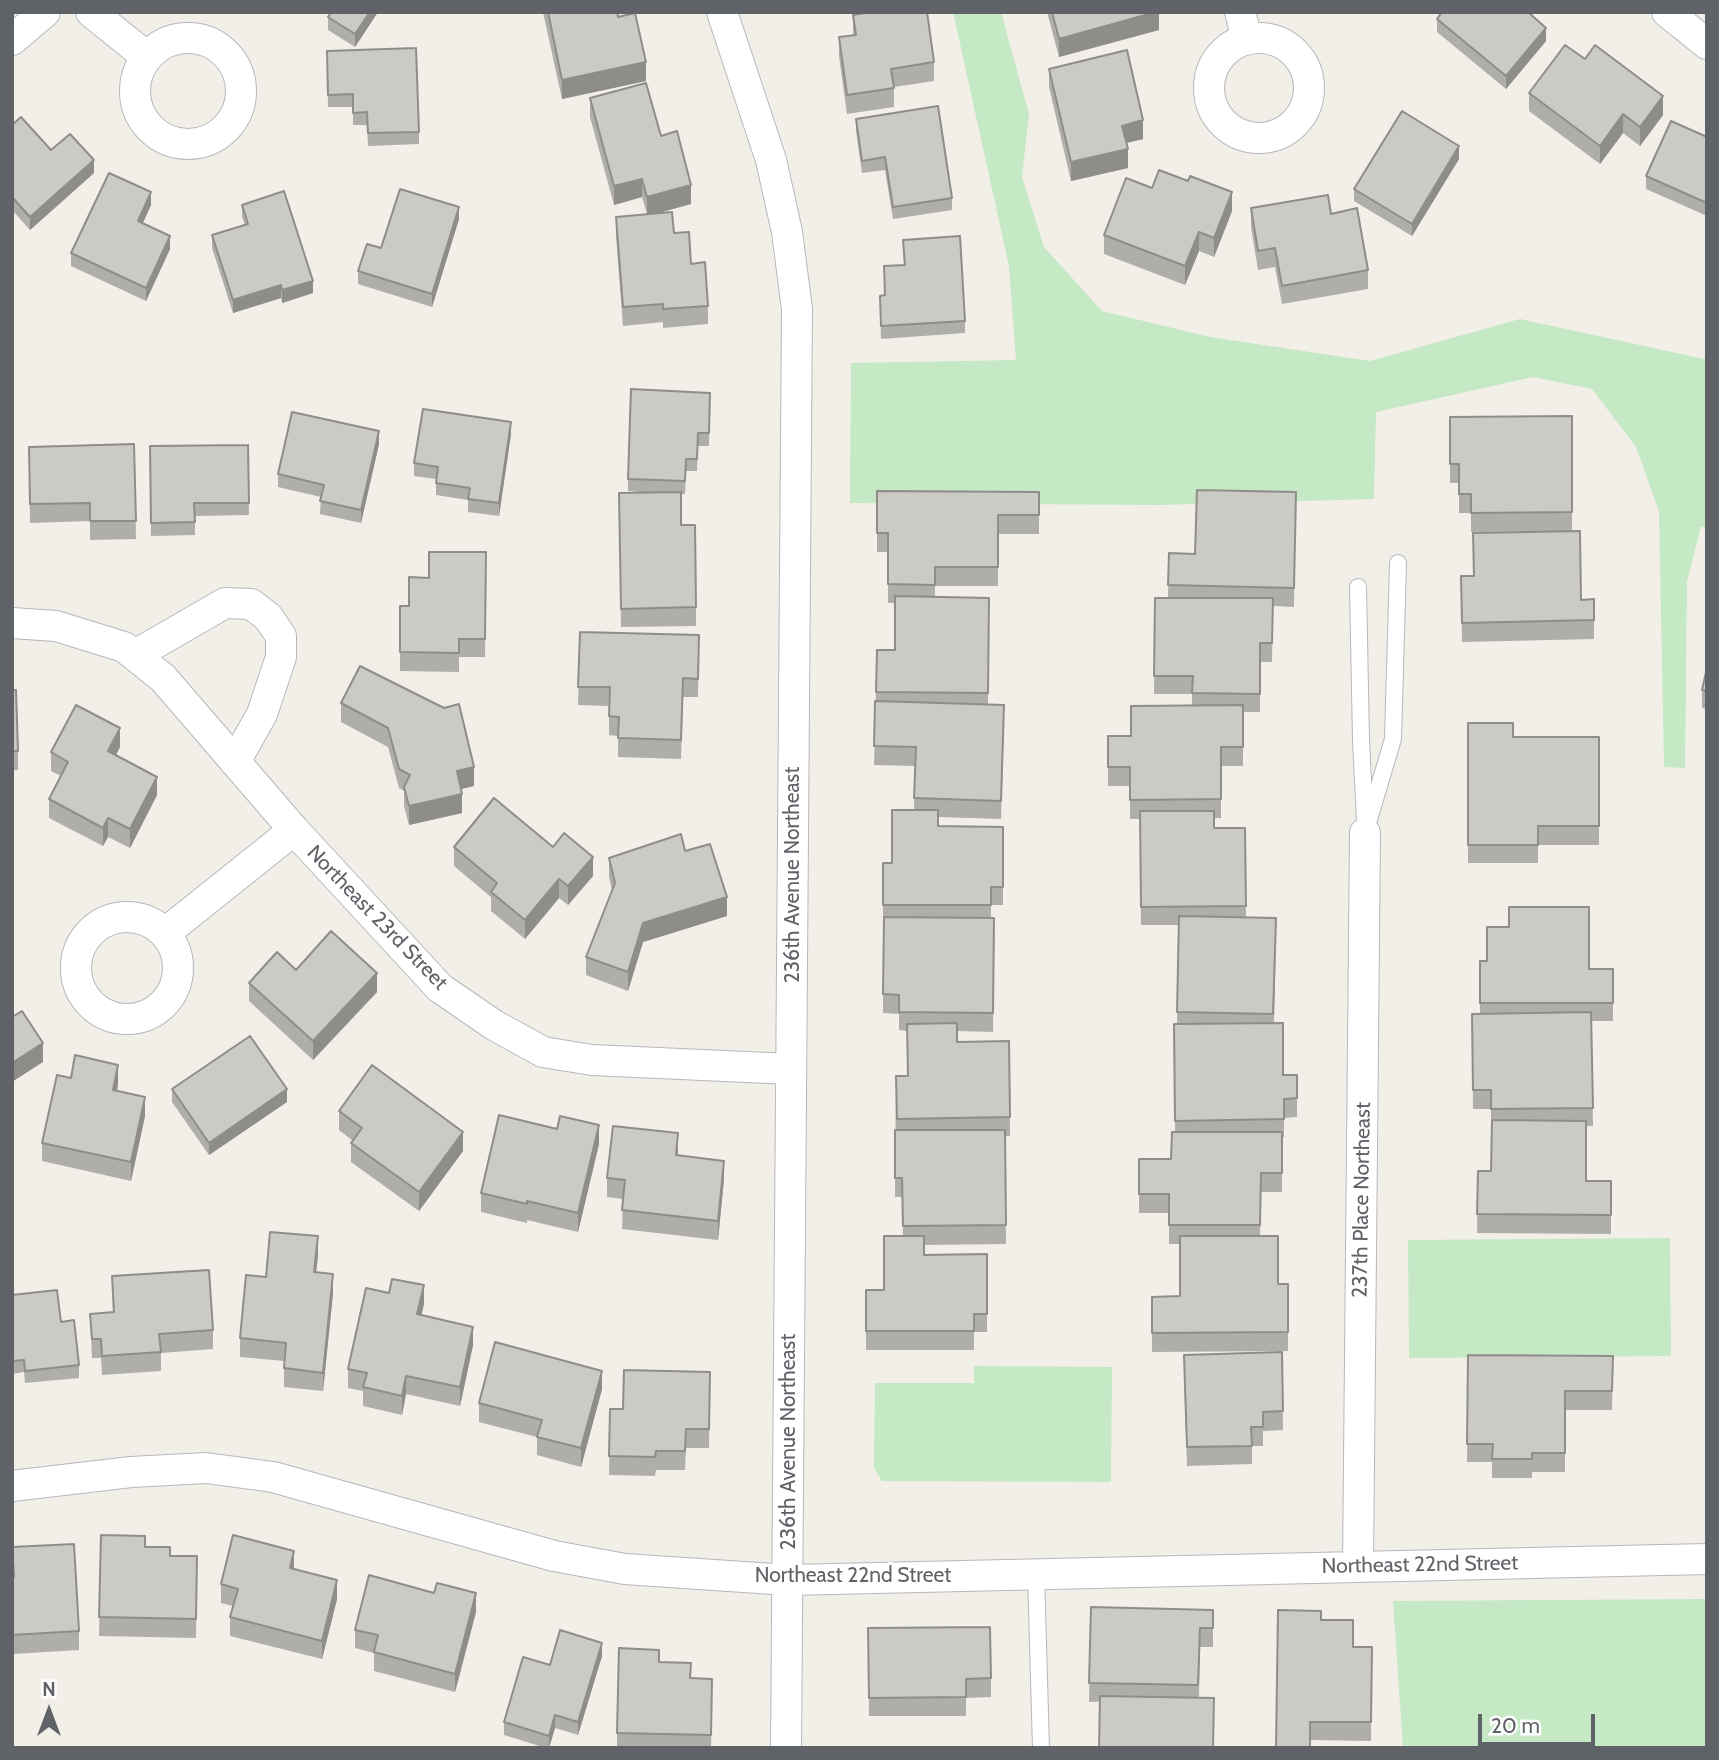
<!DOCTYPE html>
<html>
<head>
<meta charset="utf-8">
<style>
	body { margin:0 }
	#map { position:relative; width:1719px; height:1760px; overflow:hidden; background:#f1efe8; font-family:Cabin,sans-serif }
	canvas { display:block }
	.frame { position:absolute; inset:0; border:14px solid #5f6368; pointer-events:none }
	.north { position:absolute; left:14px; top:1676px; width:70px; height:70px; -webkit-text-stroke:5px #fff; paint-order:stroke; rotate:0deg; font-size:19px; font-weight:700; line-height:28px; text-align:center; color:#5f6368 }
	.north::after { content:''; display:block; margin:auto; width:24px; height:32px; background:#5f6368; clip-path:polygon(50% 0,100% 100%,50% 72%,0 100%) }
	.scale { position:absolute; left:1478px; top:1714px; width:117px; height:32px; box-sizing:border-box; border:4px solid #5f6368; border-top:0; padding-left:9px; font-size:21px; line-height:24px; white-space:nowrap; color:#5f6368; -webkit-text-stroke:5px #fff; paint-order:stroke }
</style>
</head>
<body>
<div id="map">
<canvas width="1719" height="1760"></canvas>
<div class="frame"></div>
<div class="north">N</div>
<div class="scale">20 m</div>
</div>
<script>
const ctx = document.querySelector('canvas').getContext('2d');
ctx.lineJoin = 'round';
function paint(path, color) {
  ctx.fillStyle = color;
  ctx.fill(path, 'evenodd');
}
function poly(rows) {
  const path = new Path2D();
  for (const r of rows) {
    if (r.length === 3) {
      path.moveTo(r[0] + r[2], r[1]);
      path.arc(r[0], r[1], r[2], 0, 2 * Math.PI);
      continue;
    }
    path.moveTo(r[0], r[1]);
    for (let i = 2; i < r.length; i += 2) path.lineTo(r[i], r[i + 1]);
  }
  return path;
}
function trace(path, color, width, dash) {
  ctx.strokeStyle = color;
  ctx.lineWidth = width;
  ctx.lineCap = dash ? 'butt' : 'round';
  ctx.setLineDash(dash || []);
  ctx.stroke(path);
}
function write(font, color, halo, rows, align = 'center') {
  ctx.font = font + ' Cabin,sans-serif';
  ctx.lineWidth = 6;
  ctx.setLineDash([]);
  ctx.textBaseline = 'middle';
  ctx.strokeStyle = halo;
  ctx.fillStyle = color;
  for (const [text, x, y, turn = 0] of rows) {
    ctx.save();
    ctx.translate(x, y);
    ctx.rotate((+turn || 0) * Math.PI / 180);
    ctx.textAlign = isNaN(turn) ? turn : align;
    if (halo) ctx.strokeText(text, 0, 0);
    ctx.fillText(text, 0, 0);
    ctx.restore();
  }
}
const green = poly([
	[953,12,1001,12,1029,114,1022,177,1044,247,1102,311,1210,337,1370,361,1520,319,1704,359,1707,353,1707,527,1701,527,1687,581,1685,768,1664,767,1659,511,1636,447,1592,389,1533,377,1376,412,1374,499,1160,505,850,503,851,363,1016,360,1009,266],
	[1670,1238,1671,1356,1409,1358,1408,1240],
	[974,1366,1112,1367,1111,1482,882,1481,874,1468,875,1383,974,1383],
	[1707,1599,1707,1748,1403,1748,1393,1601]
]);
const lane = poly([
	[1358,587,1361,740,1365,821],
	[1365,833,1393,739,1398,563],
	[1036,1574,1041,1748]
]);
const street = poly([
	[91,12,147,57],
	[722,12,771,160,787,232,797,309,786,1748],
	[1240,12,1247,39],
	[1667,12,1707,44],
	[188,91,53],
	[1259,88,50],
	[12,40,45,12],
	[12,623,56,626,124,647,163,678,294,830,440,988,494,1025,543,1052,592,1060,791,1069],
	[135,655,225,603,251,604,268,617,281,636,281,657,262,714,235,762],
	[127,968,51],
	[165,933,294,830],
	[12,1486,131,1472,206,1468,273,1477,554,1556,625,1569,788,1580,1707,1559],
	[1358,1567,1365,833]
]);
const wall = poly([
	[331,12,378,12,355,47,328,30,328,17],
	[543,12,617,12,618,17,646,81,562,99],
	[867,12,927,12,934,62,934,81,894,87,894,107,847,114,839,56,839,37,853,35,853,15,867,13],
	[1047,12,1159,12,1159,30,1059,57],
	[1437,19,1546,41,1506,89,1437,32],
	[327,51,419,132,419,144,368,146,367,125,353,125,353,107,328,107],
	[1049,69,1143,139,1126,143,1128,168,1071,181,1049,87],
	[1529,93,1663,115,1640,146,1623,133,1600,164,1529,111],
	[590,98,661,136,691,204,654,214,674,233,691,264,708,306,708,324,663,328,663,322,623,326,616,236,616,217,647,214,642,197,614,205,590,117],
	[856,119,952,198,952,210,893,219,885,170,862,173,856,131],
	[12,125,51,150,94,173,30,230,12,210],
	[1707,137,1707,216,1646,189,1646,176],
	[1459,159,1412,236,1354,201,1354,189],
	[151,205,142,223,170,249,146,301,71,266,71,253],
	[242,205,313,293,282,303,281,298,233,313,212,248,212,235,245,225,242,217],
	[1251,208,1331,214,1368,270,1368,289,1282,304,1275,267,1258,270,1251,227],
	[1232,211,1214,257,1199,251,1185,285,1104,254,1104,235],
	[459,219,432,307,358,284,358,271,381,248],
	[903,240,965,321,965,333,881,339,880,296,885,296,884,266,904,265],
	[710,393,709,446,698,446,697,471,686,471,685,494,681,494,681,525,696,607,696,626,621,627,619,493,650,493,628,491,628,479],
	[1572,416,1572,531,1471,532,1471,513,1459,513,1459,483,1450,483,1450,417],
	[511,434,499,516,468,512,468,500,436,495,436,479,414,476,414,463],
	[134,444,136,539,90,540,90,521,30,523,29,447],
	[379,444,361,523,320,514,321,497,278,487,278,474],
	[248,445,249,515,195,516,195,535,151,536,150,446],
	[877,491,1039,492,1039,534,998,534,998,586,935,586,935,597,989,598,988,705,1004,724,1001,819,938,817,938,826,1003,827,1003,905,991,905,991,918,994,918,993,1032,957,1031,957,1042,1009,1041,1010,1136,1005,1136,1006,1244,924,1245,924,1255,987,1254,987,1332,974,1332,974,1350,866,1350,866,1290,884,1290,903,1236,902,1197,895,1197,896,1076,907,1076,907,1031,899,1030,899,1014,883,1013,883,863,892,863,914,810,915,766,874,765,877,650,895,650,895,603,888,603,888,552,877,552],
	[1296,492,1294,607,1273,606,1272,662,1260,662,1260,712,1243,712,1243,766,1221,766,1221,818,1214,818,1214,828,1245,828,1246,918,1276,937,1274,1023,1283,1075,1297,1075,1297,1117,1284,1118,1284,1137,1282,1137,1282,1192,1261,1192,1260,1236,1278,1284,1288,1284,1288,1351,1152,1352,1152,1297,1180,1296,1180,1244,1169,1244,1169,1213,1139,1213,1139,1159,1171,1159,1175,1132,1174,1024,1177,1024,1179,925,1141,925,1140,819,1130,819,1130,786,1108,786,1108,736,1131,736,1192,706,1192,694,1154,694,1155,598,1168,598,1169,553,1195,554],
	[486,552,485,657,459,657,459,672,400,671,400,606,409,606,429,578],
	[1461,576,1581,600,1594,599,1594,639,1462,642],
	[580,632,699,635,698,697,683,697,681,759,618,757,618,736,609,735,609,706,578,705],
	[360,666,474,786,461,789,462,813,409,825,404,806,404,791,399,788,388,747,341,722,341,703],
	[1707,668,1707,709,1702,708,1702,690],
	[12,690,18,751,18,770,12,770],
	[1468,723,1513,737,1599,737,1599,845,1538,845,1538,863,1468,863],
	[120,747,116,755,157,795,130,848,108,837,103,846,49,818,49,799,61,776,51,771,51,752],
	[454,847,553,847,593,876,568,905,559,898,525,939,491,911,491,897,454,866],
	[609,858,727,916,643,942,628,991,586,975,586,957,612,890,609,877],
	[1480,961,1589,969,1613,969,1613,1021,1591,1021,1593,1126,1586,1126,1586,1181,1611,1181,1611,1234,1477,1233,1478,1171,1491,1171,1491,1109,1473,1109,1472,1014,1480,1014],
	[296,970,377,992,313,1060,249,1001,249,983],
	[71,1078,118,1084,117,1091,145,1116,131,1181,42,1161,42,1143],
	[172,1089,287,1102,209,1155,172,1102],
	[339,1111,463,1151,419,1211,351,1162,351,1143,353,1141,339,1130],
	[599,1144,578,1232,527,1220,527,1223,481,1212,481,1193],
	[678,1152,678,1156,724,1179,718,1240,622,1229,623,1199,607,1197,607,1178],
	[318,1255,316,1272,333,1293,323,1391,284,1387,284,1361,240,1357,240,1338,266,1277],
	[112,1276,213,1330,213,1349,161,1353,161,1371,102,1375,101,1358,92,1358,90,1314,113,1312],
	[12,1295,61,1322,79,1365,79,1378,25,1383,24,1372,12,1374],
	[424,1304,421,1315,473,1345,460,1406,406,1394,402,1415,363,1406,363,1391,348,1388,348,1369],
	[1282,1352,1283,1430,1263,1431,1263,1446,1252,1446,1252,1464,1187,1466,1184,1374],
	[1468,1355,1613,1356,1612,1410,1565,1410,1565,1472,1532,1472,1532,1478,1492,1478,1492,1462,1467,1462],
	[710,1372,709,1448,686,1448,685,1470,656,1470,655,1476,609,1475,610,1409,623,1409],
	[602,1389,581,1467,537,1455,537,1437,479,1422,479,1403],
	[101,1535,145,1547,170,1556,197,1556,196,1638,99,1636],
	[12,1547,79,1631,79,1650,12,1654],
	[294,1569,337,1599,322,1659,230,1636,230,1617,233,1606,221,1603,221,1584],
	[1091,1607,1213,1610,1213,1647,1200,1647,1199,1698,1089,1702],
	[1278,1610,1321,1620,1353,1647,1372,1647,1371,1741,1310,1740,1310,1748,1276,1748],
	[476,1612,455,1692,374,1671,374,1653,355,1648,355,1630],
	[868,1628,991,1678,991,1697,966,1698,966,1716,869,1716],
	[602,1656,578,1735,555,1728,549,1748,546,1748,504,1735,504,1722,550,1665],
	[659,1662,712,1698,711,1748,617,1748,617,1733]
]);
const shadedWall = poly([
	[370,12,378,12,355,47,355,34],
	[1156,12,1159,12,1159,30,1059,57,1059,39],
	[1546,28,1546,41,1506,89,1506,76],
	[646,62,646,81,562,99,562,80],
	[1663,96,1663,115,1640,146,1640,127],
	[1623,114,1623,133,1600,164,1600,146],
	[1143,120,1143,139,1122,144,1122,126],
	[1459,146,1459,159,1412,236,1412,224],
	[1128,149,1128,168,1071,181,1071,162],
	[94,160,94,173,30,230,30,217],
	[642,179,642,197,614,205,614,186],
	[691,185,691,204,647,216,647,197],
	[151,192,151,205,138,234,138,221],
	[1232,192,1232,211,1214,257,1214,238],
	[459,207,459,219,432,307,432,294],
	[1199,232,1199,251,1185,285,1185,266],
	[170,236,170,249,146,301,146,288],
	[313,281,313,293,282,303,282,290],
	[281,285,281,298,233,313,233,300],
	[511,422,511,434,499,516,499,503],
	[379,431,379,444,361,523,361,510],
	[120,728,120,747,108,770,108,751],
	[474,767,474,786,457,790,457,771],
	[157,777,157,795,130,848,130,829],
	[462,794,462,813,409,825,409,806],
	[108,818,108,837,103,846,103,828],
	[593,857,593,876,568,905,568,886],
	[559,879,559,898,525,939,525,920],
	[727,897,727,916,643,942,628,991,628,972,643,923],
	[377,973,377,992,313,1060,313,1041],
	[43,1043,43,1062,12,1082,12,1063],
	[118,1065,118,1084,113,1109,113,1090],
	[287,1089,287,1102,209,1155,209,1143],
	[145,1097,145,1116,131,1181,131,1162],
	[599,1125,599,1144,578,1232,578,1213],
	[463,1132,463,1151,419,1211,419,1192],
	[678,1133,678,1152,676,1174,676,1155],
	[724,1161,724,1179,718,1240,718,1221],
	[318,1236,318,1255,314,1291,314,1272],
	[333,1274,333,1293,323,1391,323,1373],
	[424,1285,424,1304,417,1333,417,1314],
	[473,1327,473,1345,460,1406,460,1387],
	[602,1371,602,1389,581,1467,581,1448],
	[406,1376,406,1394,402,1415,402,1396],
	[294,1551,294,1569,290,1568],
	[337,1580,337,1599,322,1659,322,1641],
	[476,1593,476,1612,455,1692,455,1674],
	[602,1643,602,1656,578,1735,578,1722],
	[555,1715,555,1728,549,1748,549,1736]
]);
const building = poly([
	[331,12,370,12,355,34,328,17,331,12],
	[548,12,617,12,618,17,635,13,646,62,562,80,548,12],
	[870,12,927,12,934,62,891,69,894,88,847,95,839,37,856,35,853,15,870,12],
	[1052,12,1156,12,1059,39,1052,12],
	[1442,12,1528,12,1546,28,1506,76,1437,19,1442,12],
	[1565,45,1585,59,1595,45,1663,96,1640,127,1623,114,1600,146,1529,93,1565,45],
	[416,48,419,132,368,133,367,112,353,113,353,94,328,95,327,51,416,48],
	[1127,50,1143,120,1122,126,1128,149,1071,162,1049,69,1127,50],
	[646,83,661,136,677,131,691,185,647,197,642,179,614,186,590,98,646,83],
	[938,106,952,198,893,207,885,157,862,161,856,119,938,106],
	[1402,111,1459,146,1412,224,1354,189,1402,111],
	[21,117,51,150,70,134,94,160,30,217,12,197,12,125,21,117],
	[1671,121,1707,137,1707,203,1646,176,1671,121],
	[1159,170,1188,181,1190,176,1232,192,1214,238,1199,232,1185,266,1104,235,1126,178,1152,188,1159,170],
	[109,173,151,192,138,221,170,236,146,288,71,253,109,173],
	[400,189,459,207,432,294,358,271,367,244,381,248,400,189],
	[284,191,313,281,282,290,281,285,233,300,212,235,248,224,242,205,284,191],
	[1328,195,1331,214,1357,208,1368,270,1282,286,1275,248,1258,251,1251,208,1328,195],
	[672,212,674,233,689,232,691,264,705,262,708,306,663,309,663,304,623,307,616,217,672,212],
	[960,236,965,321,881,326,880,296,885,295,884,266,905,265,903,240,960,236],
	[631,389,710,393,709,433,698,433,697,459,686,459,685,481,628,479,631,389],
	[423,409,511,422,499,503,468,499,470,488,436,483,438,467,414,463,423,409],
	[292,412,379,431,361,510,320,501,324,485,278,474,292,412],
	[1572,416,1572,512,1471,513,1471,494,1459,494,1459,464,1450,464,1450,417,1572,416],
	[134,444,136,521,90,521,90,503,30,504,29,447,134,444],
	[248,445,249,503,194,503,195,522,151,523,150,446,248,445],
	[1197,490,1296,492,1294,588,1168,585,1169,553,1195,554,1197,490],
	[877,491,1039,492,1039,515,998,515,998,567,935,567,935,585,888,584,888,533,877,533,877,491],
	[681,492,681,525,695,525,696,607,621,609,619,493,681,492],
	[1580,531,1581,600,1594,599,1594,620,1462,623,1461,576,1474,576,1473,533,1580,531],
	[429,552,486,552,485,639,459,639,459,653,400,652,400,606,409,606,409,577,429,578,429,552],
	[895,596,989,598,988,693,876,692,877,650,895,650,895,596],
	[1155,598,1273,598,1272,643,1260,643,1260,694,1192,693,1193,676,1154,676,1155,598],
	[580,632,699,635,698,679,683,678,681,740,618,738,619,717,609,716,610,687,578,687,580,632],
	[360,666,444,708,459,704,474,767,457,771,462,794,409,806,404,787,410,775,399,769,388,728,341,703,360,666],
	[1707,668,1707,691,1702,690,1707,668],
	[12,690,16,690,18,751,12,751,12,690],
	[875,701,1004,705,1001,801,914,798,916,747,874,746,875,701],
	[76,705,120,728,108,751,157,777,130,829,108,818,103,828,49,799,68,762,51,752,76,705],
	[1243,705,1243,747,1221,747,1221,799,1130,800,1130,767,1108,767,1108,736,1131,736,1131,706,1243,705],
	[1468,723,1513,723,1513,737,1599,737,1599,826,1538,826,1538,845,1468,845,1468,723],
	[494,798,553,847,564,833,593,857,568,886,559,879,525,920,491,892,497,883,454,847,494,798],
	[892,810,938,810,938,826,1003,827,1003,887,991,887,991,905,883,905,883,863,892,863,892,810],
	[1140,811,1214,811,1214,828,1245,828,1246,906,1141,907,1140,811],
	[681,834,685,851,710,844,727,897,643,923,628,972,586,957,615,883,609,858,681,834],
	[1509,907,1589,907,1589,969,1613,969,1613,1003,1480,1003,1480,961,1487,961,1487,927,1509,927,1509,907],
	[1179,916,1276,918,1273,1014,1177,1012,1179,916],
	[884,917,994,918,993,1013,899,1012,899,995,883,994,884,917],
	[331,931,377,973,313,1041,249,983,277,952,296,970,331,931],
	[22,1011,43,1043,12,1063,12,1017,22,1011],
	[1591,1012,1593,1108,1491,1109,1491,1090,1473,1090,1472,1014,1591,1012],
	[957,1023,957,1042,1009,1041,1010,1117,897,1119,896,1076,908,1076,907,1024,957,1023],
	[1283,1023,1283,1075,1297,1075,1297,1098,1284,1099,1284,1119,1175,1121,1174,1024,1283,1023],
	[250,1036,287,1089,209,1143,172,1089,250,1036],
	[75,1055,118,1065,113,1090,145,1097,131,1162,42,1143,57,1075,71,1078,75,1055],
	[372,1065,463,1132,419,1192,351,1143,362,1128,339,1111,372,1065],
	[499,1115,557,1129,560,1116,599,1125,578,1213,527,1201,527,1204,481,1193,499,1115],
	[1492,1120,1586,1121,1586,1181,1611,1181,1611,1215,1477,1214,1478,1171,1491,1171,1492,1120],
	[613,1126,678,1133,676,1155,724,1161,718,1221,622,1210,625,1180,607,1178,613,1126],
	[895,1130,1005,1130,1006,1225,903,1226,902,1178,895,1178,895,1130],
	[1172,1132,1282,1132,1282,1173,1261,1173,1260,1225,1169,1225,1169,1194,1139,1194,1139,1159,1171,1159,1172,1132],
	[270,1232,318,1236,314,1272,333,1274,323,1373,284,1368,286,1343,240,1338,246,1275,266,1277,270,1232],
	[884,1236,924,1236,924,1255,987,1254,987,1314,974,1314,974,1331,866,1331,866,1290,884,1290,884,1236],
	[1180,1236,1278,1236,1278,1284,1288,1284,1288,1332,1152,1333,1152,1297,1180,1296,1180,1236],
	[209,1270,213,1330,159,1334,161,1352,102,1356,101,1339,92,1339,90,1314,114,1312,112,1276,209,1270],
	[392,1279,424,1285,417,1314,473,1327,460,1387,406,1376,402,1396,363,1387,367,1373,348,1369,366,1288,389,1293,392,1279],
	[57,1290,61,1322,74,1320,79,1365,25,1371,24,1360,12,1361,12,1295,57,1290],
	[495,1342,602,1371,581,1448,537,1437,542,1420,479,1403,495,1342],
	[1282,1352,1283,1411,1263,1412,1263,1427,1251,1427,1252,1446,1187,1447,1184,1355,1282,1352],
	[1468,1355,1613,1356,1612,1391,1565,1391,1565,1453,1532,1453,1532,1459,1492,1459,1493,1444,1467,1444,1468,1355],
	[624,1370,710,1372,709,1429,686,1429,685,1451,656,1451,655,1457,609,1456,610,1409,623,1409,624,1370],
	[101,1535,145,1536,145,1547,170,1547,170,1556,197,1556,196,1619,99,1617,101,1535],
	[233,1535,294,1551,290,1568,337,1580,322,1641,230,1617,238,1589,221,1584,233,1535],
	[74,1544,79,1631,12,1635,12,1577,14,1577,12,1547,74,1544],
	[369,1575,434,1593,437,1583,476,1593,455,1674,374,1652,378,1635,355,1630,369,1575],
	[1091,1607,1213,1610,1213,1628,1200,1628,1198,1685,1089,1683,1091,1607],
	[1278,1610,1321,1611,1321,1620,1353,1620,1353,1647,1372,1647,1371,1722,1310,1722,1310,1748,1276,1747,1278,1610],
	[990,1627,991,1678,966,1679,966,1697,869,1698,868,1628,990,1627],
	[560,1630,602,1643,578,1722,555,1715,549,1736,504,1722,523,1657,550,1665,560,1630],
	[619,1648,659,1650,659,1662,691,1663,690,1678,712,1679,711,1735,617,1733,619,1648],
	[1100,1696,1214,1698,1213,1748,1099,1748,1100,1696]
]);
const streetNames = [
	["236th Avenue Northeast",793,875,-90],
	["Northeast 23rd Street",377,918,46],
	["237th Place Northeast",1362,1200,-89],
	["236th Avenue Northeast",789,1442,-90],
	["Northeast 22nd Street",1420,1565,-1],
	["Northeast 22nd Street",853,1576]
];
paint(green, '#c5e8c5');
trace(lane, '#b5b8bc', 18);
trace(street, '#b5b8bc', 32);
trace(lane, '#fff', 16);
trace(street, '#fff', 30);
paint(wall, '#afaea9');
paint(shadedWall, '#8f8d8a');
paint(building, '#cccac5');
trace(building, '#8f8d8a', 2);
write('21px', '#5f6368', '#fff', streetNames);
</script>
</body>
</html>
